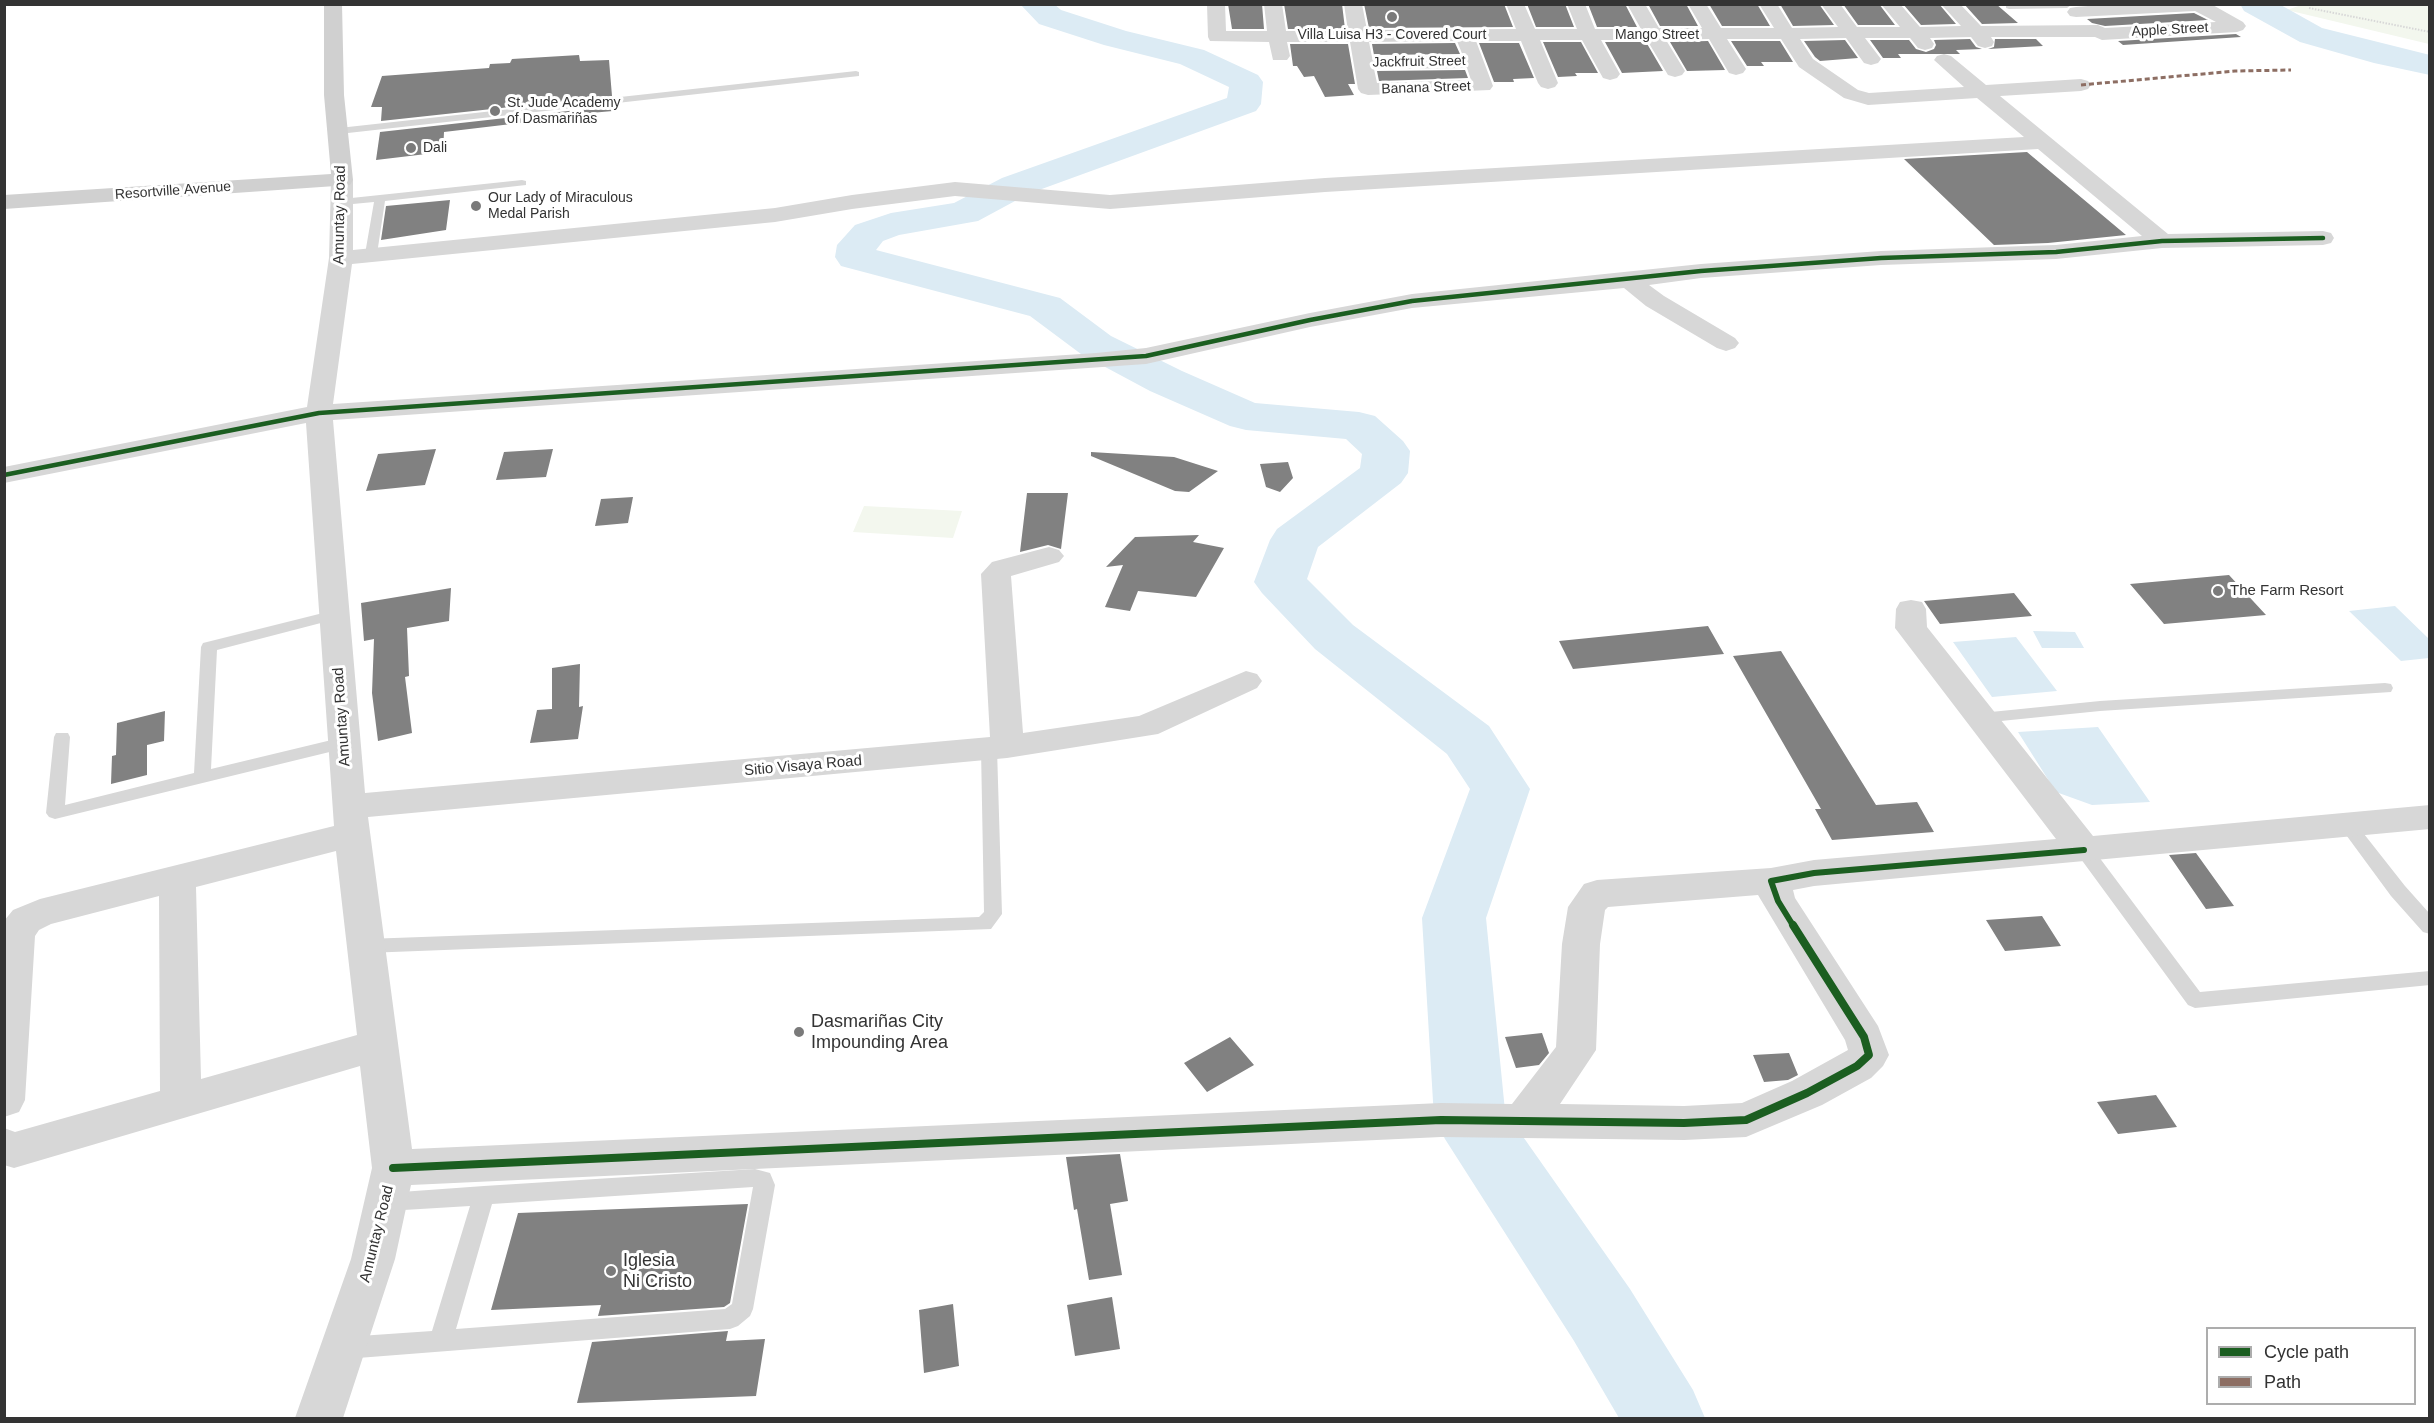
<!DOCTYPE html>
<html>
<head>
<meta charset="utf-8">
<style>
	body { margin:0 }
	#map { position:relative; width:2434px; height:1423px; overflow:hidden; background:#fff; font-family:Arial,sans-serif }
	canvas { display:block }
	.frame { position:absolute; inset:0; border:6px solid #333; pointer-events:none }
	.legend { position:absolute; left:2206px; top:1327px; width:210px; height:78px; box-sizing:border-box; background:#fff; border:2px solid #adadad; margin:0; padding:8px 10px; list-style:none; font-size:18px; color:#333 }
	.legend li { display:flex; align-items:center; gap:12px; height:30px }
	.legend b { width:30px; border:2px solid #adadad }
</style>
</head>
<body>
<div id="map">
<canvas width="2434" height="1423"></canvas>
<div class="frame"></div>
<ul class="legend">
<li><b style="height:8px;background:#1b5e20"></b>Cycle path</li>
<li><b style="height:8px;background:#8d6e63"></b>Path</li>
</ul>
</div>
<script>
const ctx = document.querySelector('canvas').getContext('2d');
ctx.lineJoin = 'round';
function paint(path, color) {
  ctx.fillStyle = color;
  ctx.fill(path, 'evenodd');
}
function poly(rows) {
  const path = new Path2D();
  for (const r of rows) {
    path.moveTo(r[0], r[1]);
    for (let i = 2; i < r.length; i += 2) path.lineTo(r[i], r[i + 1]);
  }
  return path;
}
function trace(path, color, width, dash) {
  ctx.strokeStyle = color;
  ctx.lineWidth = width;
  ctx.lineCap = dash ? 'butt' : 'round';
  ctx.setLineDash(dash || []);
  ctx.stroke(path);
}
function write(font, color, halo, rows, align = 'center') {
  ctx.font = font + ' Arial,sans-serif';
  ctx.lineWidth = 6;
  ctx.setLineDash([]);
  ctx.textBaseline = 'middle';
  ctx.strokeStyle = halo;
  ctx.fillStyle = color;
  for (const [text, x, y, turn = 0] of rows) {
    ctx.save();
    ctx.translate(x, y);
    ctx.rotate((+turn || 0) * Math.PI / 180);
    ctx.textAlign = isNaN(turn) ? turn : align;
    if (halo) ctx.strokeText(text, 0, 0);
    ctx.fillText(text, 0, 0);
    ctx.restore();
  }
}
const green = poly([
	[2304,4,2429,5,2429,44,2287,10],
	[864,506,962,511,953,538,853,532]
]);
const water = poly([
	[2395,606,2429,639,2429,658,2401,661,2349,611],
	[2033,631,2075,632,2084,648,2042,648],
	[2016,637,2057,691,1992,697,1953,642],
	[2098,727,2150,802,2092,805,2056,792,2018,732]
]);
const river = poly([
	[1020,4,1054,4,1061,10,1126,31,1204,50,1258,75,1263,82,1261,104,1256,111,1028,194,978,221,899,235,883,241,876,250,1060,298,1111,336,1182,371,1255,403,1359,412,1375,416,1403,441,1410,451,1408,473,1401,483,1318,547,1307,579,1353,625,1489,726,1530,789,1486,918,1505,1111,1630,1289,1693,1390,1705,1418,1619,1418,1574,1341,1445,1139,1434,1118,1422,918,1470,789,1447,754,1315,649,1262,593,1254,582,1270,540,1277,529,1360,468,1362,454,1346,439,1246,430,1230,426,1150,391,1081,354,1030,316,841,266,835,257,837,245,855,225,891,213,954,203,1002,178,1227,98,1229,87,1180,64,1104,45,1039,24,1020,4],
	[2240,4,2279,4,2322,28,2430,55,2430,75,2374,63,2300,42,2244,11,2240,4]
]);
const building = poly([
	[1228,4,1262,4,1264,29,1232,29],
	[1284,4,1342,4,1345,29,1288,29],
	[1364,4,1504,4,1513,27,1369,28],
	[1527,4,1565,4,1574,27,1536,27],
	[1588,4,1625,4,1637,27,1597,27],
	[1648,4,1686,4,1698,26,1660,26],
	[1709,4,1757,4,1770,26,1722,26],
	[1780,4,1819,4,1834,25,1793,26],
	[1843,4,1879,4,1895,25,1858,25],
	[1903,4,1939,4,1956,24,1921,25],
	[1964,4,1996,4,2018,23,1982,24],
	[2194,13,2208,20,2105,26,2092,23,2087,19],
	[2236,34,2241,37,2123,45,2118,41],
	[1970,39,1976,47,1982,49,1956,50,1960,54,1898,54,1901,58,1883,58,1870,40,1909,40,1916,49,1926,52,1934,49,1936,45,1934,40],
	[1995,39,2036,39,2043,46,1988,49,1994,47],
	[1845,40,1858,58,1820,61,1815,57,1804,41],
	[1708,41,1725,70,1687,71,1670,42],
	[1731,41,1780,41,1793,62,1761,62,1764,66,1747,66],
	[1543,42,1581,42,1598,73,1575,73,1577,76,1558,77],
	[1605,42,1646,42,1663,71,1622,73],
	[1455,43,1460,54,1374,55,1372,44],
	[1479,43,1519,43,1534,78,1513,79,1514,82,1494,82],
	[1290,44,1348,44,1355,84,1348,84,1354,95,1325,97,1314,76,1304,77,1297,66,1293,66],
	[579,55,580,61,609,60,612,96,381,121,382,107,371,107,382,76,489,68,490,64,510,63,512,59],
	[1465,70,1468,78,1379,81,1377,71],
	[613,106,613,111,579,114,579,116,444,132,443,152,376,160,380,132],
	[2027,152,2126,235,2048,243,1994,245,1904,159],
	[450,200,446,230,381,240,386,206],
	[436,449,425,485,366,491,378,454],
	[553,449,546,477,496,480,504,452],
	[1091,452,1174,457,1218,471,1189,492,1175,491,1091,456],
	[1288,462,1293,478,1280,492,1266,487,1260,464],
	[1027,493,1068,493,1061,549,1048,545,1020,552],
	[633,497,628,523,595,526,601,499],
	[1199,535,1193,542,1224,548,1196,597,1138,591,1130,611,1105,607,1123,565,1106,567,1135,537],
	[2229,575,2266,615,2164,624,2130,584],
	[451,588,449,621,407,628,409,676,405,677,412,733,378,741,372,693,374,639,364,641,361,603],
	[2014,593,2032,616,1940,624,1924,601],
	[1708,626,1724,654,1573,669,1559,641],
	[1781,651,1876,805,1917,802,1934,832,1832,840,1815,809,1821,809,1733,656],
	[580,664,579,707,583,706,578,739,530,743,537,710,552,709,552,668],
	[165,711,164,741,147,745,147,775,111,784,112,756,116,755,117,723],
	[2196,853,2234,906,2206,909,2169,855],
	[2042,916,2061,946,2005,951,1986,920],
	[1542,1033,1549,1053,1539,1065,1516,1068,1505,1037],
	[1230,1037,1254,1065,1207,1092,1184,1063],
	[1789,1053,1798,1075,1788,1080,1764,1082,1753,1055],
	[2156,1095,2177,1127,2118,1134,2097,1102],
	[1120,1154,1128,1201,1110,1204,1122,1275,1089,1280,1077,1209,1074,1210,1066,1157],
	[748,1204,730,1303,724,1307,598,1316,601,1305,491,1310,518,1213],
	[1112,1297,1120,1349,1075,1356,1067,1305],
	[953,1304,959,1366,924,1373,919,1310],
	[728,1331,726,1341,765,1339,756,1396,577,1403,592,1342]
]);
const path = poly([
	[2309,8,2430,32]
]);
const lane = poly([
	[2006,4,2071,4,2071,5,2067,8,2009,9,2006,8,2006,4],
	[856,71,859,72,859,76,339,134,334,131,339,128,856,71],
	[522,180,526,181,526,185,385,201,377,254,371,257,365,254,374,202,342,205,336,202,342,199,522,180],
	[335,610,343,615,340,618,217,650,211,769,344,737,350,739,352,743,350,747,55,819,49,817,46,813,54,737,56,733,68,733,70,737,65,805,194,773,201,647,203,643,335,610],
	[2385,683,2391,684,2393,688,2391,692,2100,711,1981,723,1975,722,1973,718,1975,714,1981,713,2100,701,2385,683],
	[989,743,995,745,997,749,1002,914,991,929,366,953,359,951,356,946,359,941,366,939,979,917,984,912,981,749,983,745,989,743],
	[2347,818,2353,820,2405,886,2430,914,2430,934,2423,932,2391,896,2341,828,2338,824,2341,820,2347,818],
	[2084,844,2090,845,2200,992,2430,971,2430,985,2195,1008,2188,1005,2078,855,2075,850,2078,845,2084,844],
	[755,1169,770,1173,775,1185,753,1309,750,1316,738,1326,730,1329,345,1359,337,1356,333,1348,337,1340,345,1337,432,1331,470,1206,387,1211,379,1209,376,1202,379,1195,387,1193,484,1186,755,1169],
	[753,1187,732,1304,725,1309,456,1329,492,1204,753,1187]
]);
const street = poly([
	[1207,4,1225,4,1226,31,1267,31,1264,4,1282,4,1286,31,1348,31,1344,4,1362,4,1367,30,1516,29,1506,4,1524,4,1535,29,1577,29,1567,4,1585,4,1595,29,1641,29,1627,4,1645,4,1659,28,1702,28,1688,4,1706,4,1721,28,1774,28,1759,4,1777,4,1792,28,1838,27,1821,4,1840,4,1857,27,1900,27,1881,4,1900,4,1920,27,1961,26,1941,4,1960,4,1981,26,2098,25,2105,28,2216,22,2195,11,2076,17,2070,16,2067,12,2070,8,2076,7,2112,4,2211,4,2243,22,2246,26,2243,30,2237,32,2102,40,2095,37,1991,37,1994,42,1992,46,1985,48,1978,46,1971,37,1930,38,1934,44,1932,48,1925,50,1918,48,1910,38,1865,38,1881,59,1878,63,1871,65,1864,63,1846,38,1800,39,1813,59,1858,90,1869,93,1964,87,1934,60,1937,56,1944,54,1951,56,1986,85,2081,79,2088,81,2091,85,2088,89,2081,91,2000,96,2168,234,2323,231,2331,233,2334,238,2331,243,2323,245,2162,248,2056,259,1881,265,1701,278,1649,285,1664,296,1735,338,1739,343,1735,348,1726,351,1717,348,1646,306,1624,288,1412,308,1310,327,1146,364,333,420,365,793,990,737,981,574,992,562,1049,547,1059,550,1064,556,1059,562,1011,576,1023,733,1139,716,1246,671,1257,674,1262,681,1257,688,1158,734,1007,758,368,817,412,1149,1441,1103,1512,1104,1556,1047,1562,944,1568,907,1584,884,1597,880,1771,868,1814,860,2056,839,1895,628,1896,609,1900,602,1911,600,1922,602,1926,609,1927,627,2093,836,2430,805,2430,829,1814,886,1793,890,1795,898,1878,1026,1889,1055,1883,1066,1871,1078,1822,1105,1746,1137,1684,1140,1441,1137,411,1185,395,1259,343,1418,295,1418,351,1259,372,1168,360,1066,14,1168,4,1165,4,1128,15,1132,160,1091,159,896,51,924,39,930,35,936,25,1100,19,1112,4,1117,4,921,13,910,40,899,334,826,306,423,4,483,4,467,307,407,329,258,331,180,334,175,342,174,350,175,353,180,353,250,775,208,852,195,955,182,1110,195,1325,178,2024,137,1977,98,1868,105,1844,98,1799,67,1781,39,1727,39,1746,69,1743,73,1736,75,1729,73,1709,39,1666,40,1685,71,1682,75,1675,77,1668,75,1647,40,1601,40,1620,74,1617,78,1610,80,1603,78,1582,40,1540,40,1558,83,1555,87,1548,89,1541,87,1538,83,1521,41,1476,41,1493,86,1490,90,1368,95,1361,93,1358,89,1350,42,1287,42,1290,56,1287,60,1273,60,1269,42,1210,41,1208,37,1207,4],
	[1457,41,1463,56,1372,57,1369,42,1457,41],
	[1467,68,1471,80,1377,83,1374,69,1467,68],
	[2038,149,2142,236,2056,245,1881,251,1701,264,1412,294,1310,313,1146,348,1096,353,333,404,352,264,775,222,852,209,955,196,1110,209,1325,192,2038,149],
	[336,851,357,1035,201,1079,196,887,336,851],
	[1758,895,1845,1040,1848,1050,1792,1081,1742,1103,1684,1106,1560,1104,1596,1050,1600,944,1605,910,1608,907,1758,895]
]);
const secondary = poly([
	[324,4,342,4,344,95,353,180,350,185,4,209,4,195,331,174,324,95,324,4]
]);
const quiet = poly([
	[2081,85,2235,71,2291,70]
]);
const cyclewayFar2 = poly([
	[4,475,319,413,1146,356,1310,320,1412,301,1701,271,1881,258,2056,252,2162,241,2323,238]
]);
const cyclewayFar1 = poly([
	[1794,927,1778,901,1771,881,1814,873,2084,850]
]);
const cycleway = poly([
	[393,1168,1441,1120,1684,1123,1746,1120,1807,1093,1857,1066,1869,1055,1864,1037,1793,925]
]);
const markers = [
	[1392,17,6,"#7a7a7a"],
	[495,111,6,"#7a7a7a"],
	[411,148,6,"#7a7a7a"],
	[476,206,6,"#7a7a7a"],
	[2218,591,6,"#7a7a7a"],
	[799,1032,6,"#7a7a7a"],
	[611,1271,6,"#7a7a7a"]
];
const farStreetnames = [
	["Apple Street",2170,30,-3],
	["Mango Street",1657,35],
	["Jackfruit Street",1419,62,-1],
	["Banana Street",1426,88,-2],
	["Resortville Avenue",173,191,-4]
];
const farPoinames = [
	["Villa Luisa H3 - Covered Court",1392,35,"center"],
	["St. Jude Academy",507,103],
	["of Dasmariñas",507,119],
	["Dali",423,148],
	["Our Lady of Miraculous",488,198],
	["Medal Parish",488,214]
];
const streetNames = [
	["Amuntay Road",340,215,-89],
	["Amuntay Road",342,717,-94],
	["Sitio Visaya Road",803,766,-5],
	["Amuntay Road",377,1234,-76]
];
const poiNames = [
	["The Farm Resort",2230,591]
];
const nearPoinames = [
	["Dasmariñas City",811,1022],
	["Impounding Area",811,1043],
	["Iglesia",623,1261],
	["Ni Cristo",623,1282]
];
paint(green, '#f3f7ee');
paint(water, '#dcebf4');
paint(river, '#dcebf4');
paint(building, '#818181');
trace(path, '#d7d7d7', 2, [1.5, 1.5]);
paint(lane, '#d7d7d7');
paint(street, '#d7d7d7');
paint(secondary, '#d0d0d0');
trace(quiet, '#8d6e63', 3, [5, 3]);
trace(cyclewayFar2, '#1b5e20', 4.5);
trace(cyclewayFar1, '#1b5e20', 6);
trace(cycleway, '#1b5e20', 8);
for (const [x, y, r, color] of markers) {
  const dot = new Path2D();
  dot.arc(x, y, r, 0, 2 * Math.PI);
  ctx.fillStyle = color;
  ctx.fill(dot);
  trace(dot, '#fff', 2);
}
write('14px', '#333', '#fff', farStreetnames);
write('14px', '#333', '#fff', farPoinames, 'left');
write('15px', '#333', '#fff', streetNames);
write('15px', '#333', '#fff', poiNames, 'left');
write('18px', '#333', '#fff', nearPoinames, 'left');
</script>
</body>
</html>
